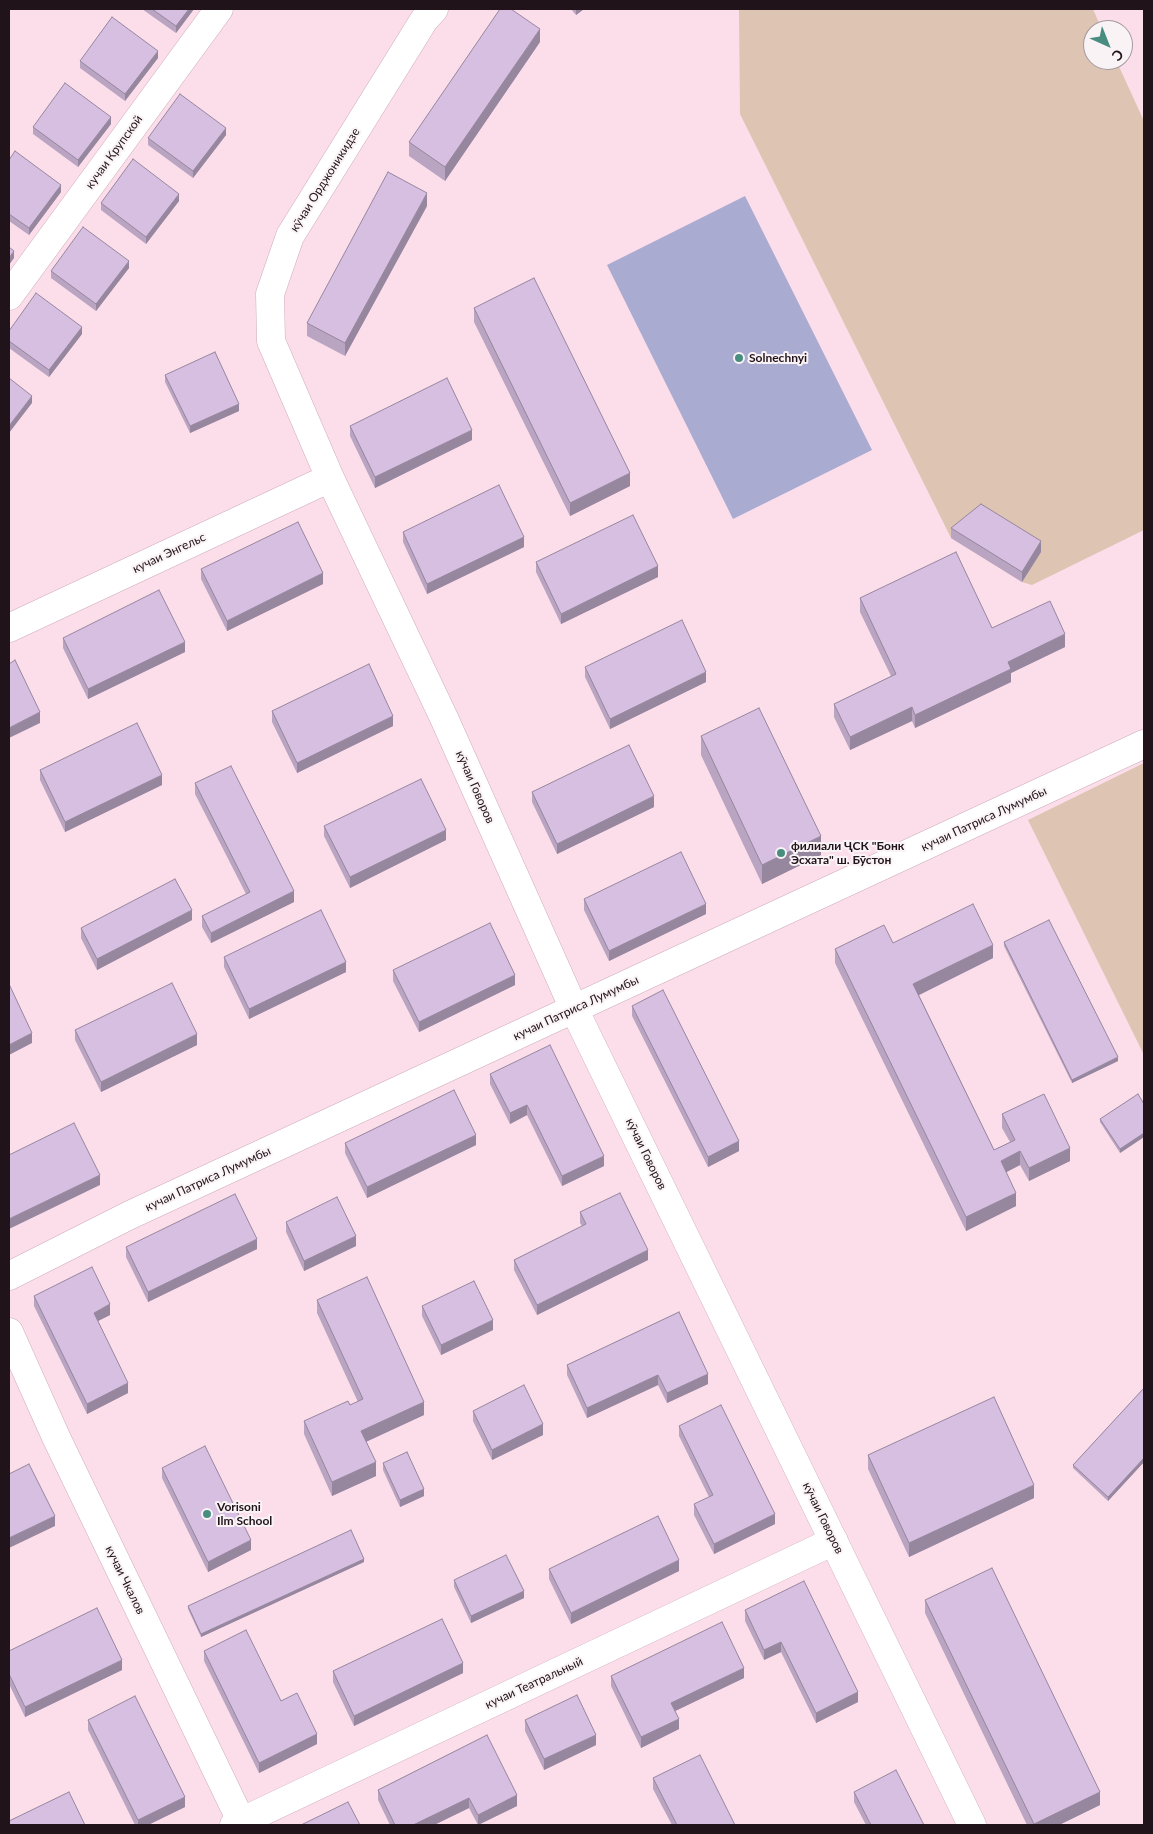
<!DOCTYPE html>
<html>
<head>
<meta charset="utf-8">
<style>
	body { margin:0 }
	#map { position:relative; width:1153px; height:1834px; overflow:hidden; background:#fcdeeb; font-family:Lato,sans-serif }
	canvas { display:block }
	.frame { position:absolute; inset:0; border:10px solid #201319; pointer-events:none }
	.north { position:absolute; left:1083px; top:20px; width:50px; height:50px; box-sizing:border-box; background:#faf3f6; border:1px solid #a3999e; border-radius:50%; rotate:136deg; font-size:14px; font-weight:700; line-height:20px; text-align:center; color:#201319 }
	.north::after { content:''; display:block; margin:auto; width:18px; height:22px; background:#498d81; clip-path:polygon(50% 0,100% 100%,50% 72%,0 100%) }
</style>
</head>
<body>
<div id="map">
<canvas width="1153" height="1834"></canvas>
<div class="frame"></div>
<div class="north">С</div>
</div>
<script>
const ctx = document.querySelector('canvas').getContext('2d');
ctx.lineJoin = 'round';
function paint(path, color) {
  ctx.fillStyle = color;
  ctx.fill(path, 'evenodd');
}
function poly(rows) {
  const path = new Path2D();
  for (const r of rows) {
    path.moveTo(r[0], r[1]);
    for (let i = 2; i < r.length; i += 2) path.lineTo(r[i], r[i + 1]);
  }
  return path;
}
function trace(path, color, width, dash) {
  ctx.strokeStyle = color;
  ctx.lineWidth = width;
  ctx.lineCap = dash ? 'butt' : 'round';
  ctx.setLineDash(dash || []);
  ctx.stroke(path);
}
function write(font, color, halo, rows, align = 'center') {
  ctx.font = font + ' Lato,sans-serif';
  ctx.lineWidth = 4;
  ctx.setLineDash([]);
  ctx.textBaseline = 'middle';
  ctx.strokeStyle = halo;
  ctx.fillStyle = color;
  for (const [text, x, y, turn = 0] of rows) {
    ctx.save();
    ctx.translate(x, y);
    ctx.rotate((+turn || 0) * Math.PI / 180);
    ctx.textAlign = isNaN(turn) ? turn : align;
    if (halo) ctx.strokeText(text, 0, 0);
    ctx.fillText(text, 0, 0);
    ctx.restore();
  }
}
const green = poly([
	[739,9,1093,9,1102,30,1093,30,1093,60,1116,60,1144,121,1144,530,1032,585,1022,582,951,538,740,114],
	[1144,763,1144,1055,1028,820]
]);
const water = poly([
	[745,196,872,450,733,519,607,265]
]);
const minor = poly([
	[434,9,424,20,290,236,270,294,271,341,330,478,444,718,574,1009,972,1825],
	[9,296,219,9],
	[9,628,330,478],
	[9,1276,130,1215,1144,744],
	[9,1332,56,1437,243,1825],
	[234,1825,834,1541]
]);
const wall = poly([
	[142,9,194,9,176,33],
	[571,9,584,9,576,15],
	[540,42,445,181,409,156,409,142],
	[158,58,125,101,80,68,80,61],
	[111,124,78,167,33,134,33,127],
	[226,135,193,178,148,145,148,138],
	[9,160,61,192,29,235,9,221],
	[179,201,146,244,101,210,101,203],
	[427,206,345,356,307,336,307,323],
	[129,268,96,311,51,278,51,271],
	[474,308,630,486,570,516,474,322],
	[9,331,82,334,49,377,9,348],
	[165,375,239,411,190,433,165,382],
	[350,426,472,440,375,488,350,436],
	[951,528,1041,552,1022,582,951,538],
	[403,532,524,547,427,594,403,542],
	[536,562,658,577,561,624,536,572],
	[201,569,323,584,227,631,201,579],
	[860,598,992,628,1065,647,1011,673,1011,682,915,728,912,721,850,750,834,717,834,704,891,676,860,612],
	[63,638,185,652,88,699,63,648],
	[585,667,706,682,610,729,585,677],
	[272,711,393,726,297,773,272,722],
	[701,736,821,855,762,884,701,755],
	[40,770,162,785,65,832,40,780],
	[195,783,294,902,211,943,202,927,202,916,246,894,195,794],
	[532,792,654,807,557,854,532,802],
	[324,826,446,840,350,888,324,836],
	[584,899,706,914,609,961,584,910],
	[192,920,97,970,81,938,81,928],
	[1004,942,1118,1061,1072,1083,1004,946],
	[893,943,993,958,919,995,994,1150,1010,1142,1002,1128,1002,1114,1070,1161,1029,1181,1020,1165,1006,1172,1016,1206,966,1231,835,963,835,949],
	[224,957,346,972,249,1019,224,967],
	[393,970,515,985,419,1032,393,981],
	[632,1006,739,1151,708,1167,632,1016],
	[75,1030,197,1045,101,1092,75,1040],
	[490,1074,604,1166,562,1186,527,1115,510,1124,490,1084],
	[1144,1104,1144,1137,1120,1153,1100,1122,1100,1119],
	[345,1143,476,1145,367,1198,345,1153],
	[580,1212,648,1260,537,1315,514,1270,514,1260,582,1226,580,1223],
	[286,1222,356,1246,304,1271,286,1232],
	[126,1247,257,1249,148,1302,126,1257],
	[34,1296,110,1315,98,1321,128,1393,87,1414,34,1306],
	[317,1300,424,1415,366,1442,376,1476,332,1496,304,1434,304,1421,350,1405,358,1402,317,1313],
	[422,1306,493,1330,441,1355,422,1316],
	[679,1312,708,1384,667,1403,658,1385,587,1418,567,1375,567,1365],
	[1144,1388,1144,1462,1108,1501,1073,1468,1073,1465],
	[473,1411,543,1435,492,1460,473,1421],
	[679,1426,775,1524,714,1554,694,1515,694,1504,709,1497,679,1436],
	[868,1455,1034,1498,909,1557,868,1469],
	[383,1463,424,1496,400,1507,383,1470],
	[162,1468,251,1550,208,1572,162,1478],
	[364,1562,201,1637,188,1609,188,1606],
	[549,1569,679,1571,571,1624,549,1579],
	[454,1580,524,1598,471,1623,454,1587],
	[925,1600,1100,1805,1059,1825,1027,1825,925,1613],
	[745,1610,858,1702,816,1723,781,1652,764,1660,745,1621],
	[9,1651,122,1670,25,1717,9,1684],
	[204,1651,281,1701,317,1744,259,1773,204,1661],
	[333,1671,463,1673,354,1726,333,1682],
	[611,1676,744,1678,675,1711,679,1729,641,1748,611,1686],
	[88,1720,185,1807,148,1825,135,1825,88,1730],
	[525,1720,596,1745,544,1770,525,1731],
	[487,1735,517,1806,478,1825,469,1808,434,1825,390,1825,378,1800,378,1790],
	[653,1778,735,1825,672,1825,653,1789],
	[854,1792,924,1825,866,1825,854,1802]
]);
const shadedWall = poly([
	[189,9,194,9,176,33,176,26],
	[576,9,584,9,576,15],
	[540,29,540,42,445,181,445,167],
	[158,51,158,58,125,101,125,94],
	[111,117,111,124,78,167,78,160],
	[226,128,226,135,193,178,193,171],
	[61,185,61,192,29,235,29,228],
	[427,193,427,206,345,356,345,343],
	[179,194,179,201,146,244,146,237],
	[14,251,14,258,9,265,9,258],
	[129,261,129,268,96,311,96,304],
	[82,327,82,334,49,377,49,370],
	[32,396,32,403,9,433,9,426],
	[239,404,239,411,190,433,190,426],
	[472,430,472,440,375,488,375,477],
	[630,473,630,486,570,516,570,503],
	[524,537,524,547,427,594,427,584],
	[1041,541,1041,552,1022,582,1022,572],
	[658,566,658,577,561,624,561,614],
	[323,573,323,584,227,631,227,621],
	[1065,634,1065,647,1011,673,1011,682,915,728,915,715,1008,662],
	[185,642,185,652,88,699,88,689],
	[706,672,706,682,610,729,610,719],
	[912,707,912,721,850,750,850,737],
	[40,712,40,723,9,738,9,728],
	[393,716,393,726,297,773,297,763],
	[162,775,162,785,65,832,65,822],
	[654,796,654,807,557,854,557,844],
	[446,830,446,840,350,888,350,877],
	[821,836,821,855,762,884,762,865],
	[294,891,294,902,211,943,211,933],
	[706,904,706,914,609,961,609,951],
	[192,910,192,920,97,970,97,959],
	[993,945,993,958,913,998,913,984],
	[346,962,346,972,249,1019,249,1009],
	[515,975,515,985,419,1032,419,1022],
	[32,1033,32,1043,9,1055,9,1045],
	[197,1034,197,1045,101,1092,101,1082],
	[1118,1057,1118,1061,1072,1083,1072,1080],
	[527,1105,527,1115,510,1124,510,1113],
	[1144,1133,1144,1137,1120,1153,1120,1149],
	[476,1135,476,1145,367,1198,367,1187],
	[739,1141,739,1151,708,1167,708,1157],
	[1070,1148,1070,1161,1029,1181,1029,1168],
	[1020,1151,1020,1165,1001,1175,1001,1161],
	[604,1156,604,1166,562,1186,562,1176],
	[100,1175,100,1185,9,1229,9,1219],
	[1016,1193,1016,1206,966,1231,966,1217],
	[356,1236,356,1246,304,1271,304,1261],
	[257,1239,257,1249,148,1302,148,1292],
	[648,1250,648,1260,537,1315,537,1305],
	[110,1304,110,1315,94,1323,94,1313],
	[493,1320,493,1330,441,1355,441,1345],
	[708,1374,708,1384,667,1403,667,1393],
	[658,1375,658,1385,587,1418,587,1408],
	[128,1383,128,1393,87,1414,87,1404],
	[424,1402,424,1415,361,1444,361,1431],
	[543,1424,543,1435,492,1460,492,1450],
	[10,1427,10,1437,9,1438,9,1428],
	[1144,1458,1144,1462,1108,1501,1108,1497],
	[376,1462,376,1476,332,1496,332,1482],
	[1034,1485,1034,1498,909,1557,909,1543],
	[424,1489,424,1496,400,1507,400,1500],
	[775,1514,775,1524,714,1554,714,1544],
	[55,1516,55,1526,9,1548,9,1538],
	[251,1540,251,1550,208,1572,208,1562],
	[364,1559,364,1562,201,1637,201,1634],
	[679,1560,679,1571,571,1624,571,1613],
	[524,1591,524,1598,471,1623,471,1616],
	[781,1642,781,1652,764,1660,764,1650],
	[122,1660,122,1670,25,1717,25,1707],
	[463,1663,463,1673,354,1726,354,1716],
	[744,1668,744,1678,671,1713,671,1703],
	[858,1692,858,1702,816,1723,816,1713],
	[679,1719,679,1729,641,1748,641,1737],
	[317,1734,317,1744,259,1773,259,1763],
	[596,1735,596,1745,544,1770,544,1759],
	[1100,1792,1100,1805,1059,1825,1034,1825,1034,1824],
	[517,1795,517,1806,478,1825,478,1815],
	[185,1797,185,1807,148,1825,138,1825,138,1820],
	[469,1798,469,1808,434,1825,413,1825]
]);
const building = poly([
	[152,9,189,9,176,26,152,9],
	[500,9,511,9,540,29,445,167,409,142,500,9],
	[112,17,158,51,125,94,80,61,112,17],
	[65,83,111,117,78,160,33,127,65,83],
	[180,94,226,128,193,171,148,138,180,94],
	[15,151,61,185,29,228,9,214,9,160,15,151],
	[133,159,179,194,146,237,101,203,133,159],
	[388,172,427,193,345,343,307,323,388,172],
	[83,227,129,261,96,304,51,271,83,227],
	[9,247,14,251,9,258,9,247],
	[534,278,630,473,570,503,474,308,534,278],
	[36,293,82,327,49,370,9,341,9,331,36,293],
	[215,352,239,404,190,426,165,375,215,352],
	[9,378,32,396,9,426,9,378],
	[447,378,472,430,375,477,350,426,447,378],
	[499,485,524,537,427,584,403,532,499,485],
	[981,504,1041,541,1022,572,951,528,981,504],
	[633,515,658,566,561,614,536,562,633,515],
	[298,522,323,573,227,621,201,569,298,522],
	[956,552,992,628,1050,601,1065,634,1008,662,1011,669,915,715,912,707,850,737,834,704,896,674,860,598,956,552],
	[159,590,185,642,88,689,63,638,159,590],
	[682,620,706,672,610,719,585,667,682,620],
	[15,660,40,712,9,728,9,664,15,660],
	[369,664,393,716,297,763,272,711,369,664],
	[759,708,821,836,762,865,701,736,759,708],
	[137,723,162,775,65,822,40,770,137,723],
	[629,745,654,796,557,844,532,792,629,745],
	[231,766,294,891,211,933,202,916,250,892,195,783,231,766],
	[421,779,446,830,350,877,324,826,421,779],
	[681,852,706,904,609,951,584,899,681,852],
	[175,879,192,910,97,959,81,928,175,879],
	[973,904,993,945,913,984,994,1150,1015,1140,1002,1114,1044,1094,1070,1148,1029,1168,1020,1151,1001,1161,1016,1193,966,1217,835,949,884,925,893,943,973,904],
	[321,910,346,962,249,1009,224,957,321,910],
	[1049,920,1118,1057,1072,1080,1004,942,1049,920],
	[490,923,515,975,419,1022,393,970,490,923],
	[172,983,197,1034,101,1082,75,1030,172,983],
	[9,984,32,1033,9,1045,9,984],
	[663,990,739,1141,708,1157,632,1006,663,990],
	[550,1045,604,1156,562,1176,527,1105,510,1113,490,1074,550,1045],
	[454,1090,476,1135,367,1187,345,1143,454,1090],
	[1138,1094,1144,1104,1144,1133,1120,1149,1100,1119,1138,1094],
	[74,1123,100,1175,9,1219,9,1155,74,1123],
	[620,1193,648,1250,537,1305,514,1260,586,1224,580,1212,620,1193],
	[235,1194,257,1239,148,1292,126,1247,235,1194],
	[337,1197,356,1236,304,1261,286,1222,337,1197],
	[92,1267,110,1304,94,1313,128,1383,87,1404,34,1296,92,1267],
	[367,1277,424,1402,361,1431,376,1462,332,1482,304,1421,348,1401,350,1405,363,1399,317,1300,367,1277],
	[474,1281,493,1320,441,1345,422,1306,474,1281],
	[679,1312,708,1374,667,1393,658,1375,587,1408,567,1365,679,1312],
	[524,1385,543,1424,492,1450,473,1411,524,1385],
	[1144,1388,1144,1458,1108,1497,1073,1465,1144,1388],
	[994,1397,1034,1485,909,1543,868,1455,994,1397],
	[721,1405,775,1514,714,1544,694,1504,713,1495,679,1426,721,1405],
	[205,1446,251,1540,208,1562,162,1468,205,1446],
	[407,1452,424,1489,400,1500,383,1463,407,1452],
	[29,1464,55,1516,9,1538,9,1474,29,1464],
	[658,1516,679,1560,571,1613,549,1569,658,1516],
	[351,1530,364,1559,201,1634,188,1606,351,1530],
	[506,1555,524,1591,471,1616,454,1580,506,1555],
	[992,1568,1100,1792,1034,1824,925,1600,992,1568],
	[804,1581,858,1692,816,1713,781,1642,764,1650,745,1610,804,1581],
	[97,1608,122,1660,25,1707,9,1674,9,1651,97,1608],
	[442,1619,463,1663,354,1716,333,1671,442,1619],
	[722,1622,744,1668,671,1703,679,1719,641,1737,611,1676,722,1622],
	[246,1630,281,1701,297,1693,317,1734,259,1763,204,1651,246,1630],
	[577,1695,596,1735,544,1759,525,1720,577,1695],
	[135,1696,185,1797,138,1820,88,1720,135,1696],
	[487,1735,517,1795,478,1815,469,1798,413,1825,395,1825,378,1790,487,1735],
	[700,1755,735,1825,677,1825,653,1778,700,1755],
	[896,1770,924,1825,871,1825,854,1792,896,1770],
	[69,1792,85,1825,9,1825,9,1821,69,1792],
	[348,1802,360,1825,301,1825,348,1802]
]);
const markers = [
	[739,358,5,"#498d81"],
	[781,853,5,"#498d81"],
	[207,1514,5,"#498d81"]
];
const streetNames = [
	["кучаи Крупской",114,152,-54],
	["кӯчаи Орджоникидзе",325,180,-58],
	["кучаи Энгельс",169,553,-25],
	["кӯчаи Говоров",475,787,66],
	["кучаи Патриса Лумумбы",984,819,-25],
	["кучаи Патриса Лумумбы",576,1008,-25],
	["кӯчаи Говоров",646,1154,64],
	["кучаи Патриса Лумумбы",208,1179,-25],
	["кӯчаи Говоров",823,1518,64],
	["кучаи Чкалов",125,1580,64],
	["кучаи Театральный",534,1683,-25]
];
const poiNames = [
	["Solnechnyi",749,358],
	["филиали ҶСК \"Бонк",791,846],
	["Эсхата\" ш. Бӯстон",791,860],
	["Vorisoni",217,1507],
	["Ilm School",217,1521]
];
paint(green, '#dec4b2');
paint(water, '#a9abd0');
trace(minor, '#cfacbb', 29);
trace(minor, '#fff', 28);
paint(wall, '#b9a4c2');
paint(shadedWall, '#96869e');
paint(building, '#d7bfe1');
trace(building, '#96869e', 1);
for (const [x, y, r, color] of markers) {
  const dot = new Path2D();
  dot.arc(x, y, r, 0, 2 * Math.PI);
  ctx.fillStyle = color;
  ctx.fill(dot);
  trace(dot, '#faf3f6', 2);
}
write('12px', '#201319', '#faf3f6', streetNames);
write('bold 12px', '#201319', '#faf3f6', poiNames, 'left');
</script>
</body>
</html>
